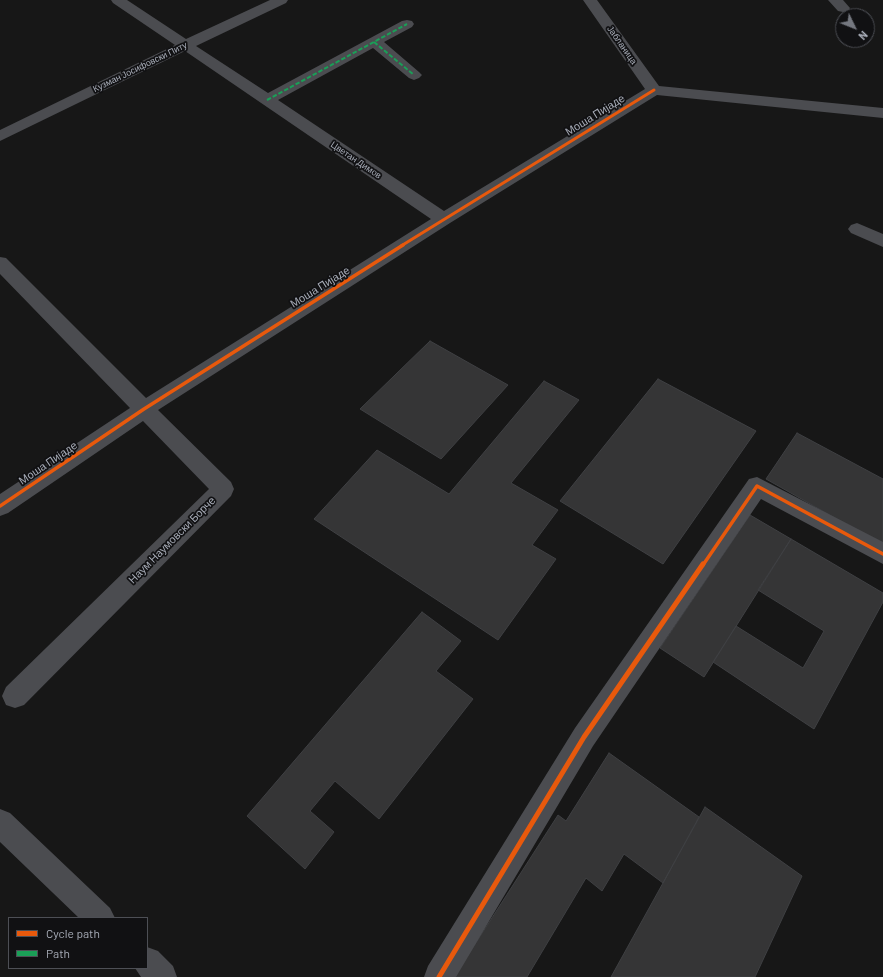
<!DOCTYPE html>
<html>
<head>
<meta charset="utf-8">
<style>
	body { margin:0 }
	#map { position:relative; width:883px; height:977px; overflow:hidden; background:#171717; font-family:Barlow,sans-serif }
	canvas { display:block }
	.legend { position:absolute; left:8px; top:917px; width:140px; height:52px; box-sizing:border-box; background:#111113; border:1px solid #4d4f55; margin:0; padding:5px 7px; list-style:none; font-size:12px; color:#a8adb8 }
	.legend li { display:flex; align-items:center; gap:8px; height:20px }
	.legend b { width:20px; border:1px solid #4d4f55 }
	.north { position:absolute; left:835px; top:8px; width:40px; height:40px; box-sizing:border-box; background:#111113; border:1px solid #4d4f55; border-radius:50%; rotate:133deg; font-size:11px; font-weight:700; line-height:16px; text-align:center; color:#a8adb8 }
	.north::after { content:''; display:block; margin:auto; width:14px; height:18px; background:#757880; clip-path:polygon(50% 0,100% 100%,50% 72%,0 100%) }
</style>
</head>
<body>
<div id="map">
<canvas width="883" height="977"></canvas>
<ul class="legend">
<li><b style="height:5px;background:#e8590c"></b>Cycle path</li>
<li><b style="height:5px;background:#1a9f57"></b>Path</li>
</ul>
<div class="north">N</div>
</div>
<script>
const ctx = document.querySelector('canvas').getContext('2d');
ctx.lineJoin = 'round';
function paint(path, color) {
  ctx.fillStyle = color;
  ctx.fill(path, 'evenodd');
}
function poly(rows) {
  const path = new Path2D();
  for (const r of rows) {
    path.moveTo(r[0], r[1]);
    for (let i = 2; i < r.length; i += 2) path.lineTo(r[i], r[i + 1]);
  }
  return path;
}
function trace(path, color, width, dash) {
  ctx.strokeStyle = color;
  ctx.lineWidth = width;
  ctx.lineCap = dash ? 'butt' : 'round';
  ctx.setLineDash(dash || []);
  ctx.stroke(path);
}
function write(font, color, halo, rows, align = 'center') {
  ctx.font = font + ' Barlow,sans-serif';
  ctx.lineWidth = 3.5;
  ctx.setLineDash([]);
  ctx.textBaseline = 'middle';
  ctx.strokeStyle = halo;
  ctx.fillStyle = color;
  for (const [text, x, y, turn = 0] of rows) {
    ctx.save();
    ctx.translate(x, y);
    ctx.rotate((+turn || 0) * Math.PI / 180);
    ctx.textAlign = isNaN(turn) ? turn : align;
    if (halo) ctx.strokeText(text, 0, 0);
    ctx.fillText(text, 0, 0);
    ctx.restore();
  }
}
const building = poly([
	[430,341,508,385,441,459,360,409,430,341],
	[658,379,756,431,663,564,560,501,658,379],
	[544,381,579,400,511,483,558,510,532,545,556,559,498,640,314,519,377,450,449,494,544,381],
	[797,433,883,479,883,545,766,479,797,433],
	[750,515,791,539,704,677,660,648,750,515],
	[791,539,883,593,883,602,814,729,713,662,736,626,803,668,824,631,758,590,791,539],
	[422,612,461,641,436,671,473,699,379,819,335,781,310,811,334,832,305,869,247,816,422,612],
	[609,753,699,817,663,883,624,854,602,891,586,878,527,977,454,977,558,815,566,821,609,753],
	[705,807,802,876,755,977,611,977,705,807]
]);
const minor = poly([
	[111,0,127,0,186,39,270,0,288,0,286,3,196,46,268,93,402,21,407,20,412,21,414,24,412,27,384,42,419,72,422,75,419,78,414,80,409,78,373,48,278,100,444,211,645,89,583,0,597,0,659,86,883,108,883,118,657,95,450,223,158,410,231,482,234,489,231,496,24,705,15,708,6,705,2,696,6,687,209,489,143,421,8,513,0,516,0,494,130,408,0,274,0,257,6,258,146,398,431,219,185,51,0,141,0,130,175,45,113,3,111,0],
	[828,0,843,0,850,8,848,11,843,12,838,11,828,0],
	[857,223,883,234,883,247,851,233,848,229,851,225,857,223],
	[757,477,883,542,883,564,761,499,593,746,456,977,424,977,428,966,575,728,749,479,757,477],
	[0,809,10,813,110,908,115,918,79,918,0,842,0,809],
	[147,947,158,951,173,966,177,977,141,977,135,968,147,968,147,947]
]);
const quiet = poly([
	[374,42,414,75],
	[267,100,407,24]
]);
const cyclewayFar2 = poly([
	[401,246,654,90]
]);
const cyclewayFar1 = poly([
	[0,506,144,409,403,245],
	[703,565,757,486,883,554]
]);
const cycleway = poly([
	[439,977,584,737,703,564]
]);
const farStreetnames = [
	["Јабланица",622,45,55],
	["Кузман Јосифовски Питу",140,67,-26],
	["Цветан Димов",356,160,34]
];
const streetNames = [
	["Моша Пијаде",595,115,-32],
	["Моша Пијаде",320,287,-32],
	["Моша Пијаде",48,463,-34],
	["Наум Наумовски Борче",172,540,-45]
];
paint(building, '#353536');
trace(building, '#3f4043', 1);
paint(minor, '#4b4c50');
trace(quiet, '#1a9f57', 2, [4.5, 2]);
trace(cyclewayFar2, '#e8590c', 3);
trace(cyclewayFar1, '#e8590c', 3.5);
trace(cycleway, '#e8590c', 5);
write('9px', '#a8adb8', '#111113', farStreetnames);
write('11px', '#a8adb8', '#111113', streetNames);
</script>
</body>
</html>
